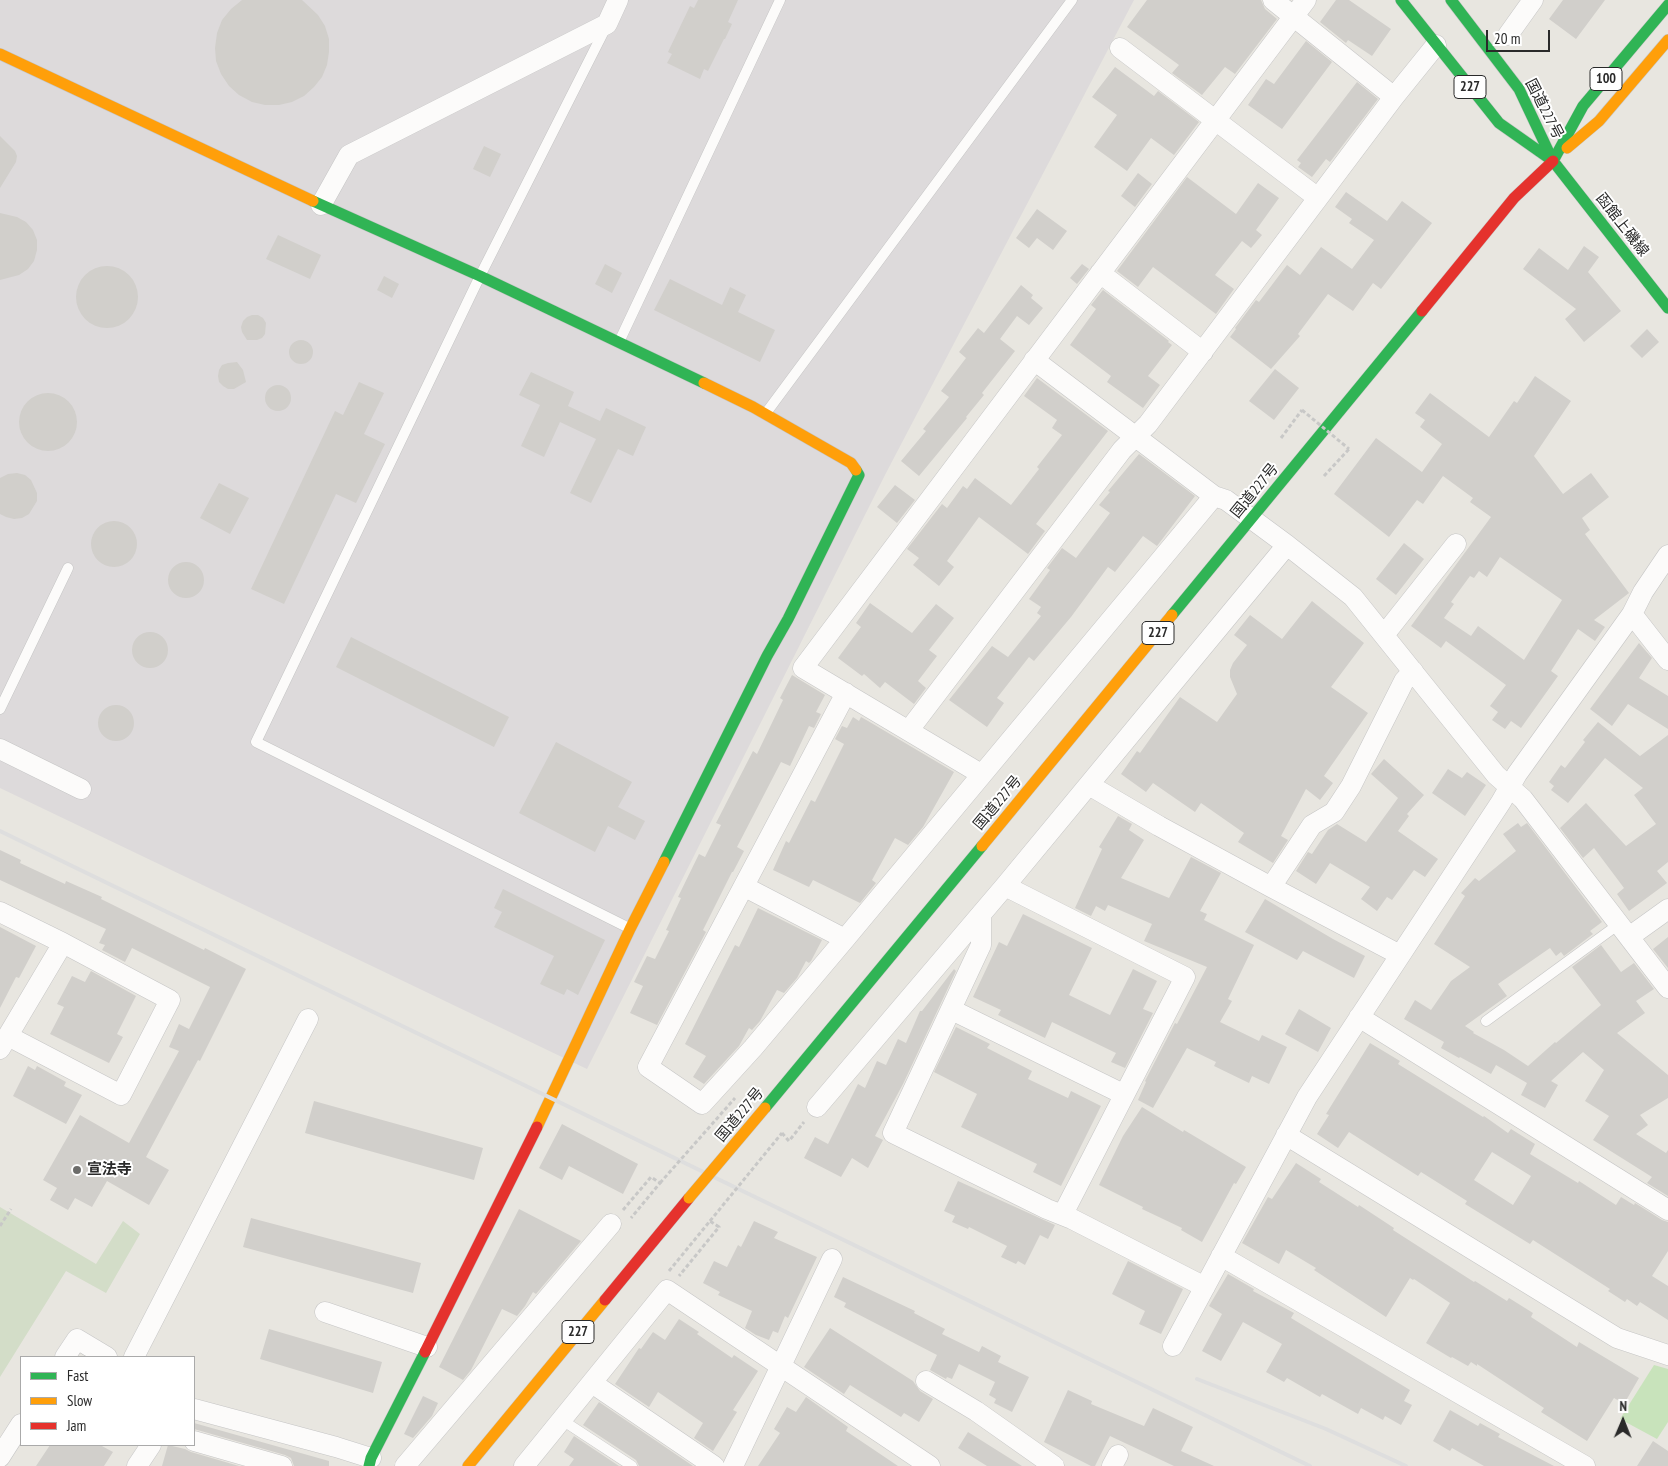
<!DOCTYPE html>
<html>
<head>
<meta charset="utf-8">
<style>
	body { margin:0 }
	#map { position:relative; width:1668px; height:1466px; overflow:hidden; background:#e8e6e0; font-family:"PT Sans Narrow",sans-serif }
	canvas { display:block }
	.legend { position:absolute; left:20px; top:1356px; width:175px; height:90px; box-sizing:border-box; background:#fff; border:1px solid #aaa; margin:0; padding:6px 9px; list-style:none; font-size:15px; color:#2a2a2a }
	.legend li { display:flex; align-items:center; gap:10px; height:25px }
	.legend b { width:25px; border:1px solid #aaa }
	.north { position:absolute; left:1598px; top:1396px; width:50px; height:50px; -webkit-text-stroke:4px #fff; paint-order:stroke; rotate:1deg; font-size:14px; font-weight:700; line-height:20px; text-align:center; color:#2a2a2a }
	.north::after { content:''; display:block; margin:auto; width:18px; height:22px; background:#2a2a2a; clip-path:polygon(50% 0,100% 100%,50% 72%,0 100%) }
	.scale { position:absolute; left:1486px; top:30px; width:64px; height:22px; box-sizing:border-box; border:2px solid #2a2a2a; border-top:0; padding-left:6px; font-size:15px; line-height:18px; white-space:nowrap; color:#2a2a2a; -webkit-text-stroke:4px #fff; paint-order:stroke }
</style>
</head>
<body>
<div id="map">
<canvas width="1668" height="1466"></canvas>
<ul class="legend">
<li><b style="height:6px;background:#30b455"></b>Fast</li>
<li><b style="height:6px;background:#ff9f0a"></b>Slow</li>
<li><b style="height:6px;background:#e5322d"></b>Jam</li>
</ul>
<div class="north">N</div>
<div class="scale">20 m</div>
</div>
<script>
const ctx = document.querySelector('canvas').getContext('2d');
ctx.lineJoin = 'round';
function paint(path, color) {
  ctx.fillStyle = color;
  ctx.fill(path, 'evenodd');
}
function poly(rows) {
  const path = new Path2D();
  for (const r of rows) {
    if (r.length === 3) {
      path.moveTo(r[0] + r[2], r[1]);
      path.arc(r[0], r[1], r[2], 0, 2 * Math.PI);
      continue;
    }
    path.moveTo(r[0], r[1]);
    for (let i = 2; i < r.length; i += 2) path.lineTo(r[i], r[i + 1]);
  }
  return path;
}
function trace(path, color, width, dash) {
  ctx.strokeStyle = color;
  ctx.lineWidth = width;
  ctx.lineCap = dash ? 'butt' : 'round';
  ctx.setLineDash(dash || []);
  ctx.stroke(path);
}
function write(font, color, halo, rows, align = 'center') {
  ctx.font = font + ' "PT Sans Narrow","Noto Sans JP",sans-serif';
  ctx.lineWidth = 4;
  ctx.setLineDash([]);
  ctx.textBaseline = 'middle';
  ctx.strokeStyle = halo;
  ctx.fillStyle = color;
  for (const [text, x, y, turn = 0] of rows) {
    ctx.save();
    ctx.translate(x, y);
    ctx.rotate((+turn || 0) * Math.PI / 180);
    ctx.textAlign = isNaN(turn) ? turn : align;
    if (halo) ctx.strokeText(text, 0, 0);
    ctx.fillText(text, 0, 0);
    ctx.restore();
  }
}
const industrial = poly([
	[0,0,1134,0,886,473,587,1069,0,788]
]);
const green = poly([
	[1654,1365,1668,1369,1668,1422,1657,1439,1620,1419]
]);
const cemetery = poly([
	[0,1207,96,1264,123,1221,140,1234,106,1293,66,1271,0,1377]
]);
const building = poly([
	[242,0,302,0,318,15,325,26,329,39,329,52,327,65,322,77,314,87,304,96,292,102,279,105,265,105,252,102,239,95,229,86,221,74,216,61,215,48,217,33,222,20,231,9],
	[698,0,738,0,728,22,732,24,725,39,724,39,708,71,704,69,700,79,667,63,672,54,668,52,690,6,694,8],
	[1147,0,1261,0,1265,9,1277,19,1235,74,1225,67,1202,95,1172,73,1179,65,1127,27],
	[1336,0,1349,0,1391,29,1372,56,1348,40,1346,43,1320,22],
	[1563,0,1605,0,1576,39,1549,19],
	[1306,41,1332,62,1282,129,1248,105,1266,79,1274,84],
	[1115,67,1154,96,1158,91,1199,122,1174,155,1151,138,1127,171,1094,147,1117,115,1092,97],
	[1357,82,1378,99,1330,162,1326,159,1312,177,1298,167,1301,163,1297,160],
	[0,136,15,151,17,156,16,162,0,188],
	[484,146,501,154,490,177,473,169],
	[1138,173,1152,184,1135,207,1121,196],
	[1187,177,1236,214,1258,183,1279,198,1256,230,1262,235,1251,248,1242,241,1215,275,1234,289,1216,314,1153,267,1138,287,1117,271],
	[1346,192,1387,221,1402,201,1432,223,1381,289,1373,283,1353,311,1328,294,1298,334,1300,336,1271,369,1230,337,1236,329,1235,328,1256,300,1259,302,1287,265,1300,275,1321,247,1352,269,1374,240,1349,223,1352,219,1335,207],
	[1037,209,1067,231,1053,250,1037,238,1029,248,1016,238],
	[0,213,17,217,26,222,33,230,37,240,37,250,34,261,28,269,19,275,0,280],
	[278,235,321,255,310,279,266,259],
	[1584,246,1599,257,1588,272,1621,311,1584,342,1565,319,1576,309,1523,269,1539,248,1568,270],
	[605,264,622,273,612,293,595,284],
	[1082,264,1089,269,1077,284,1070,278],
	[107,297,31],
	[384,276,399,284,392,298,377,290],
	[670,279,722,305,730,287,746,295,738,312,775,330,760,362,654,310],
	[1021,285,1033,295,1031,298,1043,308,1029,325,1017,316,1000,339,1015,351,982,393,984,395,966,417,967,418,919,476,901,461,926,431,923,429,949,397,941,391,966,358,959,352,978,328,984,333],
	[1103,290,1169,341,1168,342,1172,345,1148,376,1160,385,1143,408,1107,382,1111,376,1070,345,1096,309,1091,305],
	[252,315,258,315,263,318,266,323,265,334,262,338,257,340,247,340,242,332,241,327,243,321,247,317],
	[1647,329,1659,342,1642,358,1630,346],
	[301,352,12],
	[237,362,243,370,246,382,234,389,228,389,223,386,219,382,218,376,219,370,222,365,228,363],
	[1275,369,1299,388,1274,420,1249,401],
	[531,372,574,392,568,406,600,421,606,408,646,427,633,456,618,449,591,503,570,493,596,439,560,422,544,457,521,446,540,405,519,395],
	[1535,376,1571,401,1534,456,1563,494,1591,473,1609,497,1582,518,1590,530,1585,534,1629,593,1594,620,1605,627,1595,641,1578,629,1551,671,1558,676,1521,728,1511,721,1505,729,1492,720,1498,712,1490,706,1506,685,1446,641,1441,648,1411,626,1491,517,1470,502,1473,498,1443,476,1423,504,1417,500,1389,537,1334,494,1376,438,1422,472,1442,444,1420,427,1425,420,1415,413,1430,393,1489,437,1514,401,1517,403],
	[1500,557,1562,600,1524,660,1478,626,1471,636,1444,618,1454,604,1451,602,1470,576,1474,578,1479,571,1487,577],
	[1037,378,1108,431,1036,524,1045,531,1028,554,979,517,947,561,954,567,939,586,913,565,919,558,907,549,942,504,947,508,963,486,967,489,975,478,1011,505,1039,469,1037,467,1062,435,1052,428,1057,420,1024,396],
	[359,382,384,393,364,434,385,444,356,503,336,494,284,604,251,589,335,411,343,415],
	[278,398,13],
	[48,422,29],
	[1139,454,1195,496,1157,546,1143,536,1115,572,1108,567,1071,617,1034,661,1029,657,997,698,1004,703,987,727,949,700,992,646,1008,657,1041,616,1037,613,1041,607,1029,599,1050,570,1047,568,1062,548,1076,558,1110,513,1099,505,1110,492,1108,491],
	[17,473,25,475,31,480,37,493,37,501,29,514,22,518,14,519,6,517,0,514,0,478,8,474],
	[219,483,249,498,230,534,200,518],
	[895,485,915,500,897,523,877,507],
	[114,544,23],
	[1404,543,1424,559,1396,595,1376,579],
	[186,580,18],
	[1312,601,1364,643,1331,687,1368,713,1324,776,1333,783,1320,800,1306,789,1281,836,1288,840,1273,863,1238,842,1244,833,1201,803,1195,812,1153,783,1146,792,1121,774,1137,751,1140,753,1180,697,1217,722,1237,694,1230,677,1230,670,1233,663,1247,645,1234,635,1250,615,1282,639],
	[870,603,912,633,936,604,954,618,929,650,937,656,918,681,926,688,914,704,885,682,880,688,864,674,862,676,838,658,861,627,856,623],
	[150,650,18],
	[351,637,509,717,494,747,336,667],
	[1639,643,1652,658,1639,678,1668,696,1668,729,1628,704,1612,726,1590,709],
	[792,675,825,695,816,712,821,714,814,728,809,726,790,766,781,762,737,847,744,851,733,872,732,872,703,930,706,932,657,1025,630,1013,643,986,634,982,647,956,655,959,669,931,666,930,681,898,678,897,699,854,705,857,721,825,716,823,753,751,757,754,783,700,780,698],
	[116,723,18],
	[853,717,859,721,861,717,868,721,954,772,923,827,908,845,895,838,872,880,876,883,860,903,813,880,809,887,773,870,786,841,789,843,811,800,815,802,844,744,835,739,842,726,847,728],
	[1598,722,1640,756,1668,735,1668,862,1657,871,1667,883,1629,911,1617,894,1624,888,1594,848,1583,858,1560,828,1586,803,1626,846,1656,824,1634,795,1643,788,1605,758,1568,803,1551,790,1554,786,1549,782,1561,765,1565,768,1585,742,1583,740],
	[556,742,632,782,618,807,645,821,635,840,608,826,595,852,519,813],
	[1384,759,1424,795,1407,814,1409,816,1398,831,1438,859,1425,877,1414,870,1392,900,1387,897,1377,911,1361,899,1370,887,1330,863,1316,884,1296,871,1308,852,1312,854,1328,830,1337,824,1366,842,1398,798,1371,774],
	[1448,769,1462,778,1467,772,1486,785,1465,816,1432,793],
	[1118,816,1132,824,1129,830,1144,840,1121,878,1169,898,1191,857,1221,873,1200,911,1207,914,1204,920,1254,945,1228,999,1232,1001,1220,1022,1259,1041,1262,1035,1287,1047,1269,1084,1252,1076,1249,1083,1214,1066,1216,1062,1187,1048,1153,1108,1138,1100,1146,1082,1145,1081,1146,1079,1175,1023,1177,1024,1207,967,1144,941,1152,924,1108,905,1105,911,1096,906,1091,916,1075,908,1102,849,1099,847],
	[1518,823,1521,827,1527,823,1602,922,1590,931,1593,934,1564,956,1561,952,1556,956,1550,948,1498,984,1507,996,1465,1026,1474,1032,1473,1033,1504,1050,1528,1066,1555,1042,1556,1043,1601,1005,1572,967,1601,945,1621,972,1634,963,1654,989,1636,1001,1645,1013,1617,1033,1668,1075,1668,1098,1640,1115,1648,1125,1636,1134,1666,1153,1668,1150,1668,1196,1647,1183,1652,1177,1593,1140,1609,1116,1585,1101,1604,1070,1583,1052,1551,1081,1558,1085,1545,1108,1521,1095,1527,1083,1496,1065,1491,1074,1460,1057,1459,1058,1441,1048,1444,1042,1404,1019,1415,1000,1431,1010,1451,981,1470,967,1434,944,1465,896,1461,893,1475,878,1479,881,1516,851,1503,834],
	[0,850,21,860,20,863,65,884,66,881,102,897,101,899,204,950,205,948,246,969,200,1061,198,1060,146,1157,169,1170,149,1205,107,1181,92,1207,75,1198,68,1210,50,1200,57,1188,43,1180,80,1115,129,1143,179,1051,169,1047,179,1024,189,1029,210,987,132,948,125,962,102,950,105,945,99,943,106,929,0,880],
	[503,889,605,940,578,995,567,989,564,995,540,984,554,956,494,927,502,912,494,908],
	[1265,899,1333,939,1365,956,1354,978,1303,951,1297,960,1245,932],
	[758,908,822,940,811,961,809,963,806,961,797,978,784,993,777,990,760,1021,752,1030,749,1028,739,1046,704,1084,693,1077,706,1056,685,1044,735,945,739,947],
	[1023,914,1092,948,1069,995,1110,1015,1133,969,1157,981,1143,1009,1153,1013,1125,1068,1111,1062,1116,1053,1052,1022,1045,1038,998,1015,1001,1010,973,997,999,942,1007,946],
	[0,927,36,946,19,978,16,977,0,1008],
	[1668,937,1668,968,1653,949],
	[954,969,956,971,903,1084,875,1136,883,1140,868,1168,852,1158,841,1177,804,1158,815,1137,828,1144,858,1084,865,1088,877,1061,886,1065,898,1039,906,1043,920,1011,922,1011],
	[91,971,136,996,117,1034,123,1037,109,1063,50,1034,64,1007,57,1004,72,976,85,982],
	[1299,1009,1331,1028,1318,1052,1285,1034],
	[956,1027,990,1044,987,1048,1032,1071,1028,1079,1068,1098,1071,1091,1101,1106,1061,1186,1033,1172,1037,1164,961,1127,977,1094,934,1072],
	[1370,1043,1400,1061,1398,1064,1483,1117,1484,1116,1508,1133,1511,1129,1535,1144,1530,1154,1578,1183,1579,1181,1616,1205,1621,1197,1634,1205,1635,1203,1662,1220,1668,1222,1668,1251,1652,1276,1668,1286,1668,1320,1640,1302,1637,1306,1627,1299,1625,1302,1608,1291,1610,1289,1533,1240,1530,1244,1465,1204,1467,1201,1421,1172,1418,1176,1349,1132,1338,1148,1317,1134,1329,1115,1326,1114],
	[1492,1152,1531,1176,1513,1205,1474,1180],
	[28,1066,35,1070,37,1066,66,1082,64,1086,82,1095,66,1124,13,1096],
	[314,1101,483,1148,474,1180,305,1133],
	[1142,1107,1183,1132,1184,1130,1246,1167,1236,1184,1234,1183,1202,1242,1181,1230,1182,1228,1142,1209,1143,1207,1099,1185,1123,1136],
	[562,1124,638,1164,623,1194,569,1166,562,1180,539,1168],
	[1296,1163,1321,1179,1319,1182,1358,1207,1359,1205,1394,1228,1393,1230,1474,1282,1475,1281,1507,1301,1509,1298,1533,1313,1531,1317,1577,1347,1579,1342,1639,1378,1624,1404,1614,1398,1587,1441,1541,1412,1544,1408,1477,1364,1477,1366,1471,1362,1468,1366,1452,1357,1451,1358,1426,1343,1450,1303,1414,1279,1413,1280,1410,1278,1386,1317,1314,1270,1316,1268,1286,1250,1279,1264,1242,1243,1268,1197,1272,1199],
	[958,1181,1055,1225,1048,1239,1040,1235,1025,1265,1018,1261,1016,1264,1001,1257,1007,1246,969,1227,968,1229,952,1222,955,1216,944,1211],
	[519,1209,581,1241,536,1294,533,1292,525,1306,517,1316,502,1309,471,1370,463,1380,439,1367],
	[251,1218,421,1263,413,1293,243,1247],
	[754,1221,778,1232,774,1238,817,1257,788,1318,785,1316,778,1333,773,1331,769,1340,756,1335,745,1328,752,1311,718,1295,720,1292,703,1283,714,1261,727,1267,738,1245,741,1247],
	[1128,1261,1183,1289,1161,1334,1139,1324,1145,1311,1112,1294],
	[1228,1274,1254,1289,1253,1291,1294,1313,1291,1318,1410,1390,1404,1401,1412,1405,1401,1425,1385,1416,1383,1420,1361,1408,1358,1414,1322,1394,1320,1397,1287,1378,1284,1382,1266,1372,1282,1344,1243,1322,1221,1361,1202,1351,1222,1314,1209,1306],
	[843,1277,915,1311,914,1313,945,1329,942,1334,979,1352,982,1346,1001,1356,998,1362,1029,1377,1012,1412,994,1403,996,1399,989,1395,995,1382,959,1364,952,1379,947,1377,946,1379,930,1370,937,1355,844,1307,846,1303,834,1297],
	[679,1319,699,1332,697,1334,732,1358,734,1355,758,1371,733,1410,737,1412,713,1451,694,1438,703,1423,658,1392,649,1407,615,1384,639,1348,641,1349,653,1332,665,1340],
	[830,1328,913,1381,920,1391,933,1399,919,1422,904,1413,901,1417,850,1385,844,1394,804,1367],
	[269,1329,382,1362,373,1393,260,1359],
	[1068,1390,1092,1401,1091,1404,1144,1426,1153,1408,1193,1427,1181,1451,1214,1466,1174,1466,1110,1436,1095,1466,1091,1466,1044,1442],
	[423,1396,438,1403,432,1416,413,1438,404,1434],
	[806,1397,848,1427,846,1431,898,1466,758,1466,780,1433,774,1429,787,1407,796,1412],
	[599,1402,693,1466,639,1466,636,1460,583,1425],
	[1450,1410,1478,1426,1480,1423,1500,1434,1498,1437,1554,1466,1484,1466,1452,1448,1450,1451,1433,1441],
	[194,1423,329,1461,329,1466,294,1466,291,1458,285,1455,194,1429],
	[968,1432,1022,1466,987,1466,958,1448],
	[574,1436,619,1466,569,1466,574,1459,564,1452],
	[1653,1441,1668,1451,1668,1466,1637,1466],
	[50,1445,100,1445,113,1452,104,1466,36,1466],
	[168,1445,185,1449,191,1452,239,1466,162,1466]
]);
const path = poly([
	[1281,438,1302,410],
	[1324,476,1349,449],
	[782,1133,789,1141,804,1122],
	[623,1210,651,1177,660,1183,631,1218],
	[0,1226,11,1209],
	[669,1271,710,1221,719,1227,679,1276]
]);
const lane = poly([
	[606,27,480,276,256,742,629,928],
	[619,342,780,0],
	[766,413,1072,0],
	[0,709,68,568],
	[1486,1021,1619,924],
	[562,1420,632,1466]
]);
const street = poly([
	[1273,0,1394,97],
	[1508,35,1533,0],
	[1120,48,1318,198],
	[321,205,349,155,607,24,618,0],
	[1100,273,1203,352],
	[1287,545,1353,597,1496,775,1523,799,1668,988],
	[1632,614,1668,660],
	[1384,635,1456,544],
	[846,693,648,1067,702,1104,753,1048,845,939,1214,496],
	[909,730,1122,450,1148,424,1394,97,1436,45],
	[0,749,81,789],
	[981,774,803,668,1306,0],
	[1089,785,1159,826,1271,887,1400,955],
	[1005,886,1185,977,1063,1214],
	[745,887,845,939],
	[1271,887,1312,825,1334,812,1351,786,1404,681,1413,671],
	[0,912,63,943,170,1000,121,1095,8,1036],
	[981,915,981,945,893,1133,1047,1209,1072,1219,1205,1287],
	[1629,937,1668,909],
	[952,1010,1123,1094],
	[1359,1017,1668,1210],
	[0,1049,63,943],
	[817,1107,1005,886,1287,545,1226,500,1214,496,1034,360],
	[1286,1135,1617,1338,1668,1355],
	[1221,1256,1585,1466],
	[325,1312,427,1347],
	[1173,1346,1307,1097,1501,802,1517,774,1632,614,1643,592,1668,555],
	[65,1357,77,1339,107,1357],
	[134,1357,308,1019],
	[926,1381,976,1411,1054,1466],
	[592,1383,714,1466],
	[194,1409,336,1447,371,1458],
	[194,1441,282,1466],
	[0,1457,21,1424],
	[137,1466,151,1445],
	[405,1466,611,1224],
	[524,1466,667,1290,930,1466],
	[733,1466,832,1259],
	[1112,1466,1118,1455]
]);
const fast = poly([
	[1401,0,1499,123,1553,161],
	[1451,0,1519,89,1552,159],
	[1553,161,1583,106,1668,5],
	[1553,161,1668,308],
	[313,201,480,276,704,383],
	[1172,615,1422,311],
	[664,862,767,656,788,619,859,475,856,470],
	[765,1108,982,846],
	[369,1466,371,1458,425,1352]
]);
const slow = poly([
	[0,54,313,201],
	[1567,148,1599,121,1668,40],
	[704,383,753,407,851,463,856,470],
	[982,846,1172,615],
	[537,1127,630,929,664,862],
	[468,1466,605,1300]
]);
const jam = poly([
	[1422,311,1514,198,1553,161],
	[605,1300,689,1198],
	[425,1352,537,1127]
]);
const rail = poly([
	[0,831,1310,1466],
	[1197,1379,1326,1429,1406,1466]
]);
const pathBridge = poly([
	[1302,410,1349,449],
	[660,1183,735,1098],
	[710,1221,782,1133]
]);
const slowBridge = poly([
	[689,1198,765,1108]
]);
const markers = [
	[77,1170,5,"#6c6c6a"]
];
const shields = [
	[1606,79,32],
	[1470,87,32],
	[1158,633,32],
	[578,1332,32]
];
const shieldNames = [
	["100",1606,79],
	["227",1470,87],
	["227",1158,633],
	["227",578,1332]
];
const streetNames = [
	["国道227号",1544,109,63],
	["函館上磯線",1622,225,52],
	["国道227号",1255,491,-51],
	["国道227号",998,803,-50],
	["国道227号",740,1115,-50]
];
const poiNames = [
	["宣法寺",87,1170]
];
paint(industrial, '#dddadb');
paint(green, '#c8e3bb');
paint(cemetery, '#d3ddc8');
paint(building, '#d1cfcb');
trace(lane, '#c5c5c5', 11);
trace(street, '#c5c5c5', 21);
trace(fast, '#c5c5c5', 12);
trace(slow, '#c5c5c5', 12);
trace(jam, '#c5c5c5', 12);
trace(path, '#c8c8c7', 3, [4, 2.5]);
trace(lane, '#fcfbfa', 10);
trace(street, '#fcfbfa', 20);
trace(fast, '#30b455', 11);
trace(slow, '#ff9f0a', 11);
trace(jam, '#e5322d', 11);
trace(rail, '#dedede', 4);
trace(slowBridge, '#c4c4c1', 12, []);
trace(pathBridge, '#c8c8c7', 3, [4, 2.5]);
trace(slowBridge, '#ff9f0a', 11);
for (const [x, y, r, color] of markers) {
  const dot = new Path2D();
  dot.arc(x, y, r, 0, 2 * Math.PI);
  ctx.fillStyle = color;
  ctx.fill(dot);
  trace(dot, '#fff', 2);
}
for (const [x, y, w] of shields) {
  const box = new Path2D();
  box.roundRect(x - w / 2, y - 11.5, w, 23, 4);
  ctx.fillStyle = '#fff';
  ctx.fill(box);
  trace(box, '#2a2a2a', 1);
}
write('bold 14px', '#2a2a2a', null, shieldNames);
write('15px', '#2a2a2a', '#fff', streetNames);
write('bold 15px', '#2a2a2a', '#fff', poiNames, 'left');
</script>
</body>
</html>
